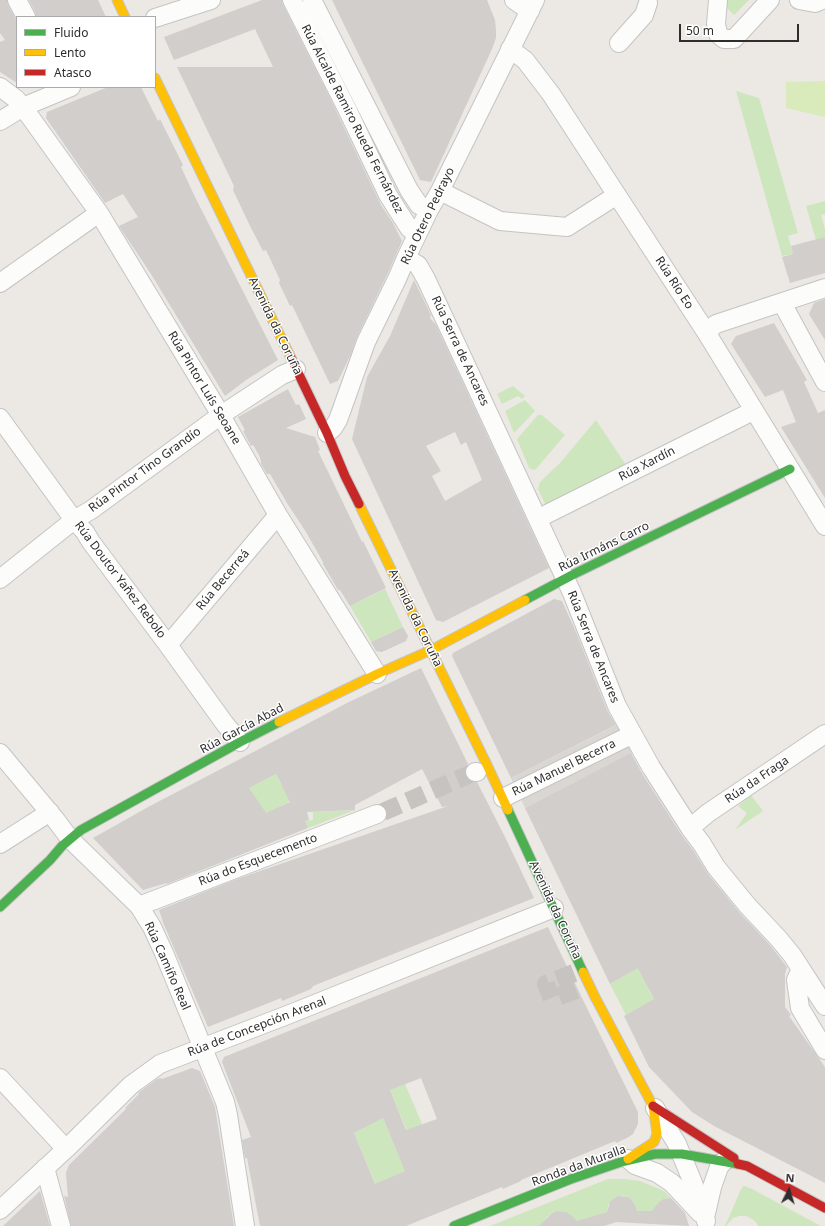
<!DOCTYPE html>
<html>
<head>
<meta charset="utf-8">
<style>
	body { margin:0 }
	#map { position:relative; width:825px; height:1226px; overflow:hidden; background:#ece8e4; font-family:"Noto Sans",sans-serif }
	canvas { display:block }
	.legend { position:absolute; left:16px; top:16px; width:140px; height:72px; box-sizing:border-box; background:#fff; border:1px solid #ababab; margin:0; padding:5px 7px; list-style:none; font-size:12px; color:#2e2e2e }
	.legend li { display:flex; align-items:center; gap:8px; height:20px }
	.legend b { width:20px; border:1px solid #ababab }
	.north { position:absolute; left:769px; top:1170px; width:40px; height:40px; -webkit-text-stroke:3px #fff; paint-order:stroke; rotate:5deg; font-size:11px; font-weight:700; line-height:16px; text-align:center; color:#2e2e2e }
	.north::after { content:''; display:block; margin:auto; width:14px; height:18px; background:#2e2e2e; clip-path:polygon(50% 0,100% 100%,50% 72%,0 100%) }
	.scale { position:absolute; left:679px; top:24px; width:120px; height:18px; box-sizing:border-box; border:2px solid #2e2e2e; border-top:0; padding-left:5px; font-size:12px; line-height:14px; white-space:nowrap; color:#2e2e2e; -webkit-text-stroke:3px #fff; paint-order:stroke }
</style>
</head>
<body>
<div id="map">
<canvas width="825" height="1226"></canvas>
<ul class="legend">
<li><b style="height:5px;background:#4caf50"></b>Fluido</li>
<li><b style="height:5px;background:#ffc107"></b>Lento</li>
<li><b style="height:5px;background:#c62828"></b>Atasco</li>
</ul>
<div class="north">N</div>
<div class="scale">50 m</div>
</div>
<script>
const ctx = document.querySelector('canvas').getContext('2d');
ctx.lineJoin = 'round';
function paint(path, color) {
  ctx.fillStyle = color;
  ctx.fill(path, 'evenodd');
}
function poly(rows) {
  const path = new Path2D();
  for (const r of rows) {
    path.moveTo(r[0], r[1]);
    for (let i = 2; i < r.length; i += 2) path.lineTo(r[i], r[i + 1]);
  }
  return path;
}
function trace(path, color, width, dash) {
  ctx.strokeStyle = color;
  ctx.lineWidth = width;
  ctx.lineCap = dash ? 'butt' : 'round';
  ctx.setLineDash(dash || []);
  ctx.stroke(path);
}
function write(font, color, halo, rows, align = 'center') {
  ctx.font = font + ' "Noto Sans",sans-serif';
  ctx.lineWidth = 3;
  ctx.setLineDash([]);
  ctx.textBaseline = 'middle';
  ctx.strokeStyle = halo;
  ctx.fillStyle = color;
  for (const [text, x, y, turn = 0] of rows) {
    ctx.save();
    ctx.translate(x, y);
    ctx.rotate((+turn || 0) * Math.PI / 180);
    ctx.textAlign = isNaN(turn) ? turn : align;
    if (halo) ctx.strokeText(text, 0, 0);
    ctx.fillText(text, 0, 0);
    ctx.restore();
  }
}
const green = poly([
	[723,0,749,0,734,15,722,3],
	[736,91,759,98,798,233,788,236,793,254,782,256],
	[825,201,825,214,821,215,825,229,825,237,816,240,806,206],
	[513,386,525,396,522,399,518,396,502,404,497,394],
	[525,400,535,411,514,433,505,411],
	[538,415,542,415,565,435,536,469,533,470,529,468,517,439],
	[596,420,630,471,547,508,538,489,540,482,560,463],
	[385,589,403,627,371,642,350,606],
	[276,774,281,785,287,782,295,799,279,807,266,818,249,788],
	[751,795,763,811,735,830,747,813,738,806],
	[355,810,308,828,305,821,313,820,313,812],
	[646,963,648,988,654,999,626,1015,610,984],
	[405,1084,422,1124,420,1165,389,1178,380,1195,354,1133,365,1127,354,1104,374,1096,398,1154,414,1148,390,1090],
	[608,1179,625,1179,640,1181,664,1191,671,1198,663,1199,659,1202,656,1206,654,1211,636,1211,634,1203,631,1199,628,1197,622,1196,613,1199,608,1205,607,1212,576,1222,570,1214,566,1212,556,1211,551,1214,546,1218,544,1226,490,1226],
	[745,1186,752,1189,821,1226,758,1226,756,1222,752,1219,746,1216,739,1216,733,1218,726,1226,725,1226,742,1187]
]);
const pitch = poly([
	[825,81,825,117,786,108,786,82]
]);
const plaza = poly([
	[619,724,632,753,525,808,511,778]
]);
const building = poly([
	[0,0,7,0,8,5,17,22,17,83,0,72,0,42,5,40,0,33],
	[29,0,98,0,106,17,36,17,35,12],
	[262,0,282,0,283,5,330,98,381,205,393,223,402,241,387,275,357,337,351,354,338,381,330,384,292,305,290,306,279,283,280,280,266,250,263,251,251,228,233,190,234,186,177,67,273,67,255,29,174,60,164,37],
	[332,0,487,0,495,20,496,31,496,38,492,49,431,182,420,180],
	[108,87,141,87,158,121,160,119,183,165,181,167,195,197,278,360,246,380,225,396,151,274,119,226,138,217,123,194,105,203,46,118,47,112],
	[825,237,825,273,790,283,782,257,793,254,791,246],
	[414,280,431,315,430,318,436,325,549,568,443,622,436,620,352,439,367,377,390,336],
	[455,432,461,445,466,442,482,480,445,501,432,476,441,471,426,446],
	[825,299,825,340,809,314,814,303],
	[774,323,807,380,804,382,818,413,825,410,825,498,781,427,796,422,783,390,765,397,731,344,736,336],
	[288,389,296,405,299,404,306,419,286,428,315,437,320,450,318,451,362,542,363,541,386,588,350,606,340,590,338,590,323,564,323,562,306,532,287,503,270,474,267,474,261,464,261,461,259,455,253,445,251,446,243,431,245,430,238,417],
	[554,599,562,601,576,632,607,710,616,725,511,778,452,656,453,653],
	[403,627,408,636,406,641,382,652,376,651,371,642],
	[421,668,468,764,466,767,465,772,466,777,470,781,477,782,505,837,534,898,313,986,311,989,282,1001,281,998,208,1027,164,925,159,910,237,879,448,806,442,807,422,769,355,805,355,810,307,812,309,820,305,821,308,828,167,884,167,883,143,890,93,838,150,806,349,702],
	[276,774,290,802,266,813,249,788],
	[631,753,643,775,681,834,693,850,708,874,739,912,770,945,787,967,785,974,785,1007,791,1015,789,1016,825,1067,825,1183,714,1126,692,1112,649,1067,624,1016,654,999,638,968,610,984,525,808],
	[548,927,584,1002,638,1112,638,1124,633,1134,627,1138,616,1143,615,1141,521,1180,521,1181,503,1189,502,1187,406,1226,260,1226,247,1158,245,1158,242,1140,251,1137,222,1062,224,1057],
	[421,1078,437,1119,406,1130,390,1090],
	[383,1118,405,1171,375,1184,354,1133],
	[192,1068,200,1071,215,1107,234,1226,71,1226,64,1196,68,1197,66,1173,69,1165,126,1109,125,1108,139,1094,138,1093,157,1079,161,1078,162,1079],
	[40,1191,50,1226,3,1226],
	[618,1196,628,1197,631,1199,634,1203,637,1211,652,1211,659,1202,663,1199,671,1198,685,1213,689,1226,616,1222,604,1226,539,1226,551,1214,556,1211,566,1212,570,1214,577,1221,607,1212,610,1202,613,1199]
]);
const streetTunnel = poly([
	[383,812,475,772],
	[574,973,546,984,552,999,581,988]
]);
const street = poly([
	[17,0,26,17],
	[292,0,348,111,388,195,409,228,417,235],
	[312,0,409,190,419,205,429,210],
	[514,0,530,11],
	[718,0,716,24,718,34,724,39,734,39,770,0],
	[799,0,815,3,822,0],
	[155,18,211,0],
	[619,43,644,15,648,3],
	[510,49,525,60,551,94,706,332,825,526],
	[0,87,16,99,23,107,99,213,216,407,278,515,377,674],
	[0,121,23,107,71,87],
	[440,191,500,221,567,227,617,195],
	[406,258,418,265,426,279,572,593,617,706,651,767,690,828,702,844,716,867,747,905,778,938,792,955,825,1006],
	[0,283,99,213],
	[782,303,825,382],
	[706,332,716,324,825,288],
	[0,418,74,520,85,532,91,542,168,645,225,724,240,742],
	[327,433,333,428,338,420,366,342,397,279,406,258,429,210,440,191,535,0],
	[547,514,747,414],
	[0,579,74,520,91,510,221,415,282,375,296,369],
	[168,645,278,515],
	[0,753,55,819,70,839,139,906,152,927,164,953,225,1102,228,1115,245,1226],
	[475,772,477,772],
	[503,798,625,738],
	[690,828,708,813,825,734],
	[0,844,50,812],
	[139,906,377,814],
	[801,969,796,980,800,1008,825,1050],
	[0,1078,66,1149],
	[655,1108,677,1144,693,1183,706,1221],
	[628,1159,635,1165,657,1173,672,1183,700,1213],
	[45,1168,61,1226],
	[0,1210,66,1149,131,1085,160,1064,290,1014,554,908],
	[705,1218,712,1187,719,1167,724,1161]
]);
const fast = poly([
	[525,600,576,573,790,469],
	[508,810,583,972],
	[0,907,50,860,62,846,81,830,240,742,279,722],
	[454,1226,571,1179,621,1162,655,1154,682,1154,738,1164]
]);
const slow = poly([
	[117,0,125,17],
	[155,78,291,358],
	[359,504,488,767,508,810],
	[279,722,377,674,431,650,525,600],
	[583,972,595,997,653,1106,657,1134,654,1142,628,1159]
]);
const jam = poly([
	[291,358,327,433,345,476,359,504],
	[653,1106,734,1158],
	[738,1164,747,1166,825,1208]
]);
const streetNames = [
	["Rúa Alcalde Ramiro Rueda Fernández",352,119,63],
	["Rúa Otero Pedrayo",428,216,-64],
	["Rúa Río Eo",674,283,57],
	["Avenida da Coruña",275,326,64],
	["Rúa Serra de Ancares",460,351,65],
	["Rúa Pintor Luís Seoane",204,388,59],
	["Rúa Xardín",647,464,-27],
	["Rúa Pintor Tino Grandío",145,470,-36],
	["Rúa Irmáns Carro",604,547,-26],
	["Rúa Doutor Yañez Rebolo",120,580,53],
	["Rúa Becerreá",223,580,-50],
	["Avenida da Coruña",415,618,64],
	["Rúa Serra de Ancares",593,647,68],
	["Rúa García Abad",242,729,-28],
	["Rúa Manuel Becerra",564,768,-26],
	["Rúa da Fraga",757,780,-34],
	["Rúa do Esquecemento",258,860,-21],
	["Avenida da Coruña",555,910,65],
	["Rúa Camiño Real",167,966,66],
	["Rúa de Concepción Arenal",257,1027,-21],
	["Ronda da Muralla",579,1166,-20]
];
paint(green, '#cee6be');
paint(pitch, '#d9eabb');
paint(plaza, '#dad6d2');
paint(building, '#d1cecb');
trace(streetTunnel, '#c6c3c0', 18, [18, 9]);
trace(street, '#c5c4c5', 20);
trace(fast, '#c5c4c5', 11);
trace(slow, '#c5c4c5', 11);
trace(jam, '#c5c4c5', 11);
trace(street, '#fcfcfb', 18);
trace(fast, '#4caf50', 9);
trace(slow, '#ffc107', 9);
trace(jam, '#c62828', 9);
write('12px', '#2e2e2e', '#fff', streetNames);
</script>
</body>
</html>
